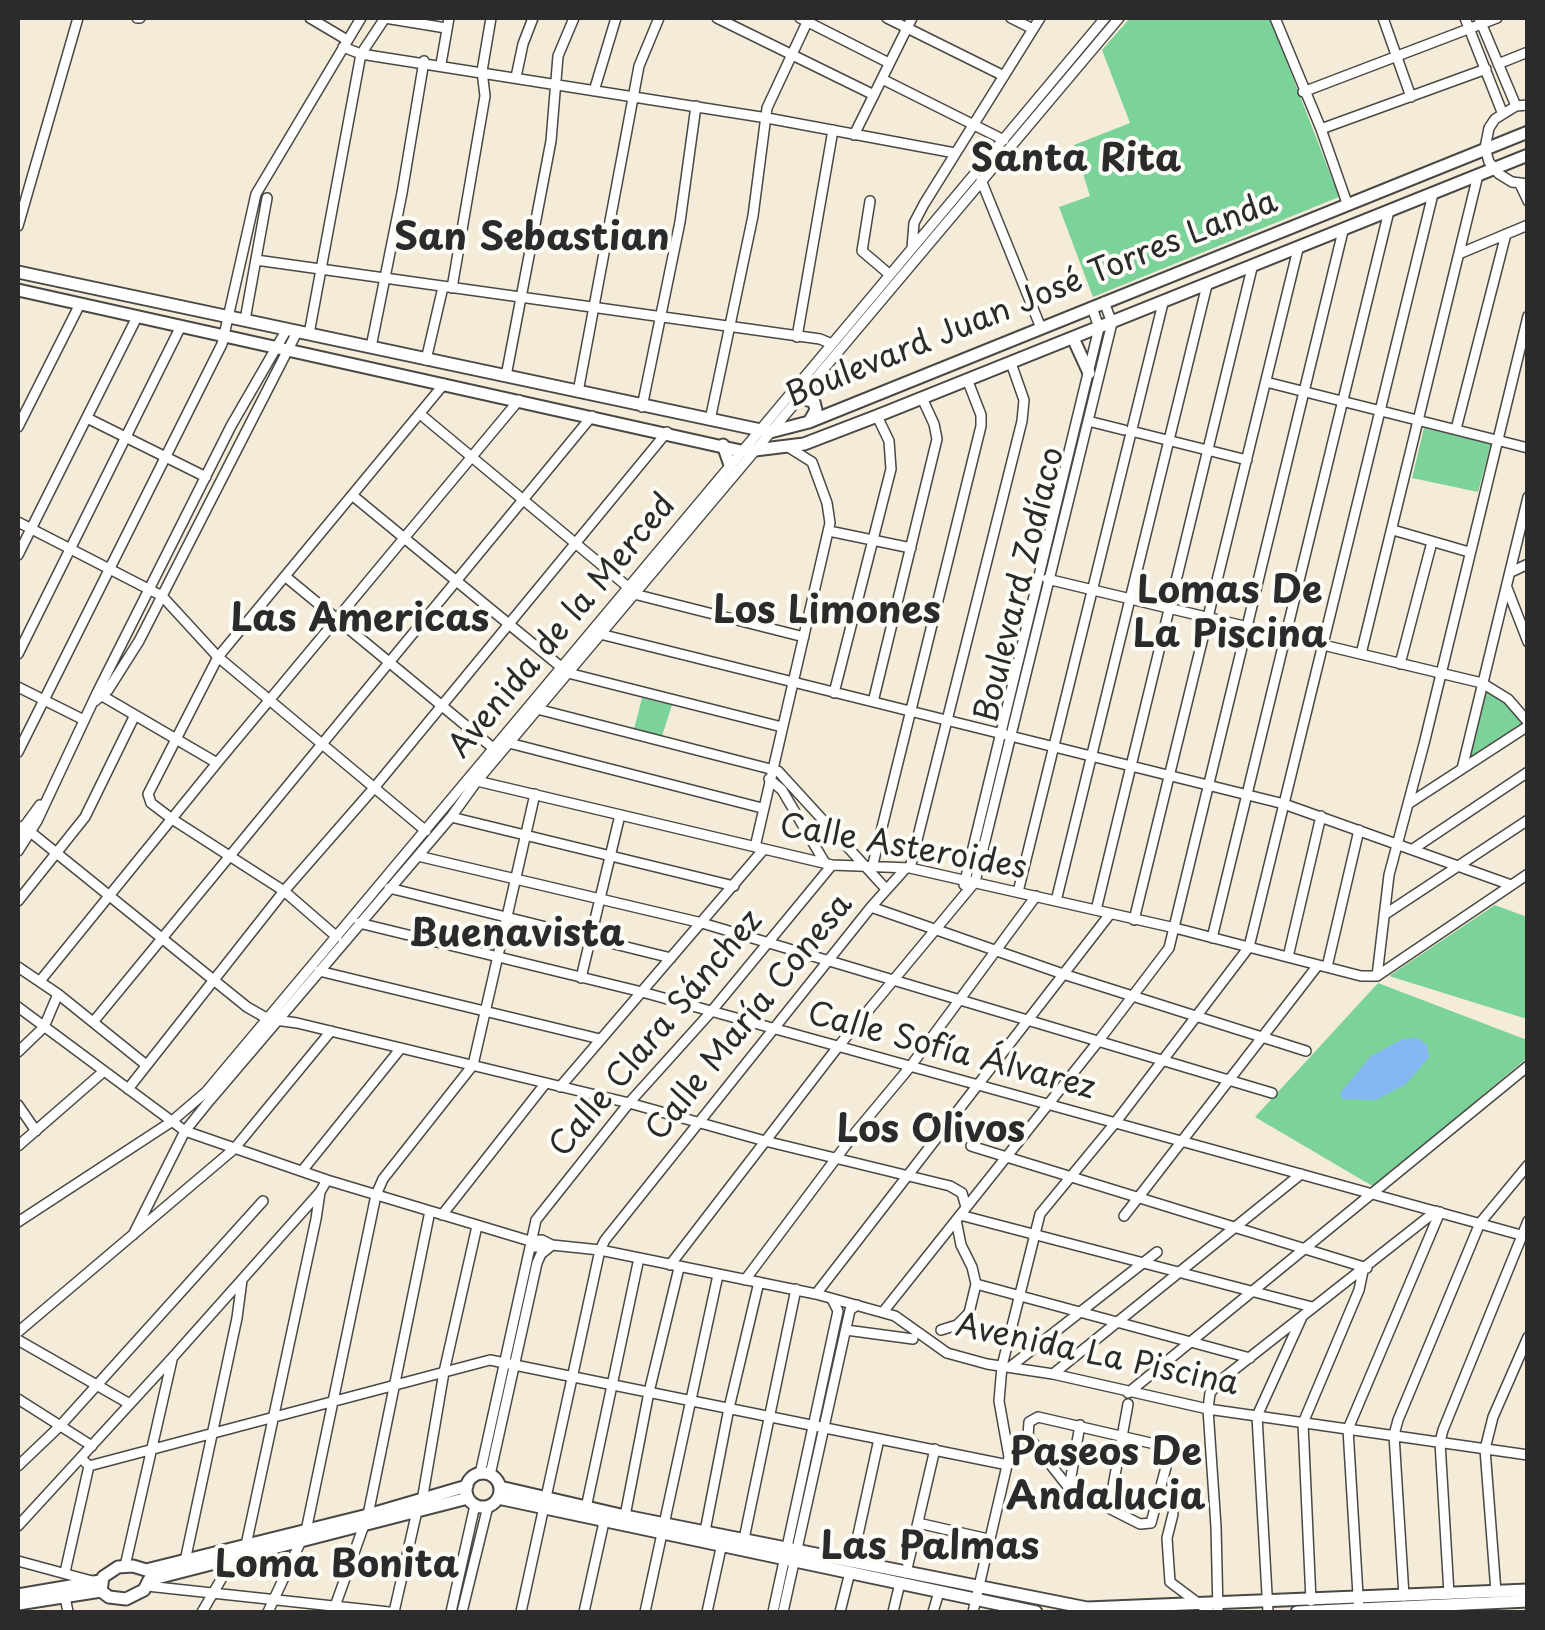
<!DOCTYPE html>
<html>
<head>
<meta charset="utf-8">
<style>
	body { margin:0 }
	#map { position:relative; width:1545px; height:1630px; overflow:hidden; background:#f4ecd8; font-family:"Playpen Sans",sans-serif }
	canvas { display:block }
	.frame { position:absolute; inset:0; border:20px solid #2b2b2b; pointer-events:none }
</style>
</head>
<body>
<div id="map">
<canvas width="1545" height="1630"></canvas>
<div class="frame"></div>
</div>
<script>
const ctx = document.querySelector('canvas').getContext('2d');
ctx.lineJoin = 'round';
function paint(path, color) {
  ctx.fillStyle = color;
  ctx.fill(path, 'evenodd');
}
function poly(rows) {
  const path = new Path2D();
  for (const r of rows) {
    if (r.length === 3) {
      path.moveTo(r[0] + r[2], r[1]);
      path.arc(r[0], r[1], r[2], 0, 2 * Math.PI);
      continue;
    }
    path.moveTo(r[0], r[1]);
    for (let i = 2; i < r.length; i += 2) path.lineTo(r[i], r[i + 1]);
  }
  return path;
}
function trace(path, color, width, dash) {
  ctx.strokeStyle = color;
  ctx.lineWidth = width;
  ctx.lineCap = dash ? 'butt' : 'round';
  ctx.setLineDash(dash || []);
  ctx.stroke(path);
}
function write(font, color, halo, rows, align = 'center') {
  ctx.font = font + ' "Playpen Sans",sans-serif';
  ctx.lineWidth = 8;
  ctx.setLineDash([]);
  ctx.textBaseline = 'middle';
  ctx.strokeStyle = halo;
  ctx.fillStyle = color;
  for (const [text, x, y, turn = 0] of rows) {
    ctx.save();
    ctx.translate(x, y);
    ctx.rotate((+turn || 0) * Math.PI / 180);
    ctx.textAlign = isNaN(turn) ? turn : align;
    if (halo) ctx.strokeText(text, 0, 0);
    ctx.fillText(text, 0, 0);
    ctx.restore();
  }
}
const green = poly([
	[1130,18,1270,18,1339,197,1093,297,1059,207,1090,196,1074,145,1130,123,1102,50],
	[1424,428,1491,444,1478,492,1412,478],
	[1483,687,1504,697,1525,723,1466,763],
	[642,698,672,705,662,736,634,729],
	[1495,905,1527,917,1527,1019,1389,976],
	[1378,983,1527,1040,1527,1058,1374,1187,1255,1117]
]);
const water = poly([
	[1417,1038,1427,1045,1429,1057,1406,1084,1376,1100,1342,1099,1340,1093,1371,1056,1403,1039]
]);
const minor = poly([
	[137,18,140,18],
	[310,18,347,40],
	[717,18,874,95],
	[800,18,889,63],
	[887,18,1004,76],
	[1011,18,1033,29],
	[1275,18,1321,129,1347,203],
	[1383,18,1411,97],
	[1465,18,1502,112],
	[1479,18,1516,106],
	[343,47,361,54,767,118,955,153],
	[441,64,449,18],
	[1498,64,1528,52],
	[516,77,523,44,533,18],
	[882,79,1004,140],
	[594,91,616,18],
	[1303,92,1497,18],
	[1528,105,1516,106,1495,119,1489,128,1485,148,1489,162,1499,174,1512,182,1528,184],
	[1321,129,1486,69],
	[854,135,912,18],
	[981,180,1041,328],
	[1520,184,1528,201],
	[870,201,862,251,889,274],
	[18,226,78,18],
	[912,248,914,223,924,204,1040,18],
	[1461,253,1528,225],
	[256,260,820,339,832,344],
	[452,288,485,96,482,71,491,18],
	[245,320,267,198],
	[309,334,361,54,385,18,446,28],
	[797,337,833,130],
	[371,347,402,193,424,61],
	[426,360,443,287],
	[506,376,551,141,558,56,574,18],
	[1266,382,1528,448],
	[578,392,639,66,659,18],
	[642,407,680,222,696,106],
	[420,414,628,587],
	[87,418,206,477],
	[710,420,753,216,767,108,809,18],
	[1088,421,1124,430],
	[18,427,79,306],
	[1456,429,1506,234],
	[1131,431,1247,460],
	[352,495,561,667],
	[18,522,162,596,218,657,426,831],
	[1393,530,1469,552],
	[829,531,911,548],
	[18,555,136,319],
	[1511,572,1528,564],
	[286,577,493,748],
	[1047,579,1482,683,1508,699,1528,722],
	[1507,588,1528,642],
	[634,594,804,637],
	[600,634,1284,804,1511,885],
	[18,654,180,328],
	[1361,654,1478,175],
	[1400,664,1432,542],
	[568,673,782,727],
	[18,687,84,720],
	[834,693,891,469,889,441,877,416],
	[99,694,217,763],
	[95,701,108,690,139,641,297,332],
	[873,702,937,439,934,424,922,398],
	[537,709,778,771,886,889],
	[509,743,762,808],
	[18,752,222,344,256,194,361,18],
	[1462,769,1528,497],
	[769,779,782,790,825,863],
	[477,781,832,865,910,868,1175,928,1361,976,1377,976],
	[1408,804,1528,726],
	[451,817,734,886],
	[23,826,247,1007,268,1019,297,1023,629,1103,765,1141,950,1186,962,1193,966,1207],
	[18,835,40,805],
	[755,847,830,523,827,503,812,462,788,447],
	[1413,849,1528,772],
	[18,851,37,821,97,693,231,426,287,329],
	[418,856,702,923,1272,1093],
	[872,868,981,426,981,415,967,379],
	[910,868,1022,421,1024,400,1011,363],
	[964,885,1099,328,1092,307],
	[389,888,671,958],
	[1018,892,1163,303],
	[18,901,85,817,134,717],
	[1056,901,1207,285],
	[871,907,1063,974,1306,1051],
	[1096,910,1252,268],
	[1384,915,1528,820],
	[1134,920,1298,249],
	[359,923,642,992,1528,1237],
	[337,937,284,891,172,819,151,803,148,794,218,657,444,384],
	[1212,938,1389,211],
	[1288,957,1321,816],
	[18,967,58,994,145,1064],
	[1327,967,1359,830],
	[319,971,600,1039],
	[1377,976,1389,875,1424,744,1528,316],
	[1377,976,1528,874],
	[581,978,620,815],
	[40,981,217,763,519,400],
	[18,1007,185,1131,327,1180,530,1241,535,1247,552,1245,600,1250,816,1294,895,1316,947,1353,987,1364,1053,1374,1208,1409,1528,1455],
	[94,1021,592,416],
	[18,1052,44,1027,58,994],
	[560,1087,764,849],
	[128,1089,284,891,374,788,667,432],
	[18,1105,36,1131],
	[18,1146,103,1072],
	[971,1146,1367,1268],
	[302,1171,401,1048],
	[442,1215,545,1084],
	[960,1215,1312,1307],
	[1124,1216,1318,965],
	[18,1222,171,1122,206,1092,1105,18],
	[133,1235,185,1131,210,1100,451,817,477,781,1119,18],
	[670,1265,837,1048,975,882,1112,323,1104,302],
	[745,1280,855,1133,910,1067,1036,896],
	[976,1284,1250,1358],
	[816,1294,1110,914],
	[883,1312,1097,1043,1169,948,1343,231],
	[846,1330,913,1339],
	[941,1330,957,1325,969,1313,976,1284,972,1267,961,1245,956,1220],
	[18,1332,234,1149,331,1031],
	[18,1340,128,1403],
	[1010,1367,1157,1252],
	[1053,1374,1301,1174],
	[1128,1393,1528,1066],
	[18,1399,92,1446],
	[1038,1417,1168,1447,1169,1456,1151,1523,1140,1524,1069,1488,1028,1436,1029,1422,1038,1417],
	[1009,1457,1034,1446],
	[81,1458,89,1466,490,1360,1008,1465],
	[18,1466,60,1426,263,1201],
	[480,1474,536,1220,629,1103,710,1013,832,865],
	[490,1475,537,1263,541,1254,552,1245,542,1240,530,1241],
	[1069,1488,1080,1425],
	[422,1501,444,1372,477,1226],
	[586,1508,639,1258],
	[1109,1508,1128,1404],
	[1173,1514,1167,1538,1170,1582,1210,1612],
	[368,1515,430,1211],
	[625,1516,649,1392,679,1268],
	[918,1523,988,1539],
	[18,1526,173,1357,320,1192,327,1180],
	[306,1531,376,1195,383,1179,473,1065,535,794],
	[705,1531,729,1408,759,1282],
	[744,1539,796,1289],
	[246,1545,316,1219,320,1192],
	[18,1561,92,1581],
	[185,1561,237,1318,242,1280],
	[852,1562,879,1439],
	[125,1566,172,1360],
	[65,1572,89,1466],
	[906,1573,935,1449],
	[147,1586,389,1612],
	[1496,1592,1485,1449,1493,1417,1528,1337],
	[1449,1594,1440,1442,1443,1430,1528,1221],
	[1404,1596,1394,1435,1398,1420,1480,1223,1528,1165],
	[65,1597,68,1612],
	[1311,1601,1303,1423,1359,1290,1363,1271],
	[202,1612,233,1559],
	[268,1612,300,1543],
	[333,1612,364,1525],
	[394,1612,417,1511],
	[451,1612,475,1505],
	[462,1612,488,1506],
	[521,1612,600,1250,605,1240,871,907,906,868],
	[584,1612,604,1522],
	[645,1612,718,1275],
	[707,1612,721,1548],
	[773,1612,838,1311,832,1299],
	[783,1612,850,1310,857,1305],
	[840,1612,850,1572],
	[893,1612,900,1583],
	[933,1612,939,1592],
	[973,1612,1009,1457,999,1401,1002,1366,1040,1214,1115,1123,1249,947,1433,194],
	[1218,1612,1216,1527,1208,1409,1210,1393,1221,1380,1436,1211],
	[1268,1612,1257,1416,1302,1317],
	[1359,1612,1348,1429,1440,1212]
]);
const major = poly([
	[18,272,770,432,809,422,1528,132],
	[18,290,741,451,755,450,804,444,877,416,1528,155],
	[1073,338,1089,373],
	[799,397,814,402,816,410,809,422],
	[723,445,730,465],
	[483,1490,17],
	[500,1487,625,1516,1087,1608,1528,1590],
	[498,1498,1036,1612],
	[149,1580,468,1498],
	[101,1591,103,1577,118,1567,133,1566,146,1570,368,1515,467,1486],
	[101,1591,109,1597,126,1599,144,1590,149,1580],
	[18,1595,100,1581],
	[18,1604,101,1591],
	[1297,1612,1528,1601]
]);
const streetNames = [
	["Boulevard Juan José Torres Landa",1032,300,-22],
	["Boulevard Zodíaco",1021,585,-76],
	["Avenida de la Merced",563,627,-50],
	["Calle Asteroides",903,848,10],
	["Calle María Conesa",750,1018,-51],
	["Calle Clara Sánchez",657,1034,-50],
	["Calle Sofía Álvarez",951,1052,15],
	["Avenida La Piscina",1097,1356,12]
];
const quarterNames = [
	["Santa Rita",1076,161],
	["San Sebastian",532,240],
	["Lomas De",1230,593],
	["La Piscina",1230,637],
	["Los Limones",827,613],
	["Las Americas",360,621],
	["Buenavista",517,936],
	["Los Olivos",931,1132],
	["Paseos De",1106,1455],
	["Andalucia",1106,1499],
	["Las Palmas",930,1549],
	["Loma Bonita",337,1567]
];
paint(green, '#7bd399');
paint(water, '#85b8f2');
trace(minor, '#494845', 12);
trace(major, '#494845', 15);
trace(minor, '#fff', 9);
trace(major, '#fff', 11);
write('32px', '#2b2b2b', '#fdfcf7', streetNames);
write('bold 38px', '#2b2b2b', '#fdfcf7', quarterNames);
</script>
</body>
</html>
